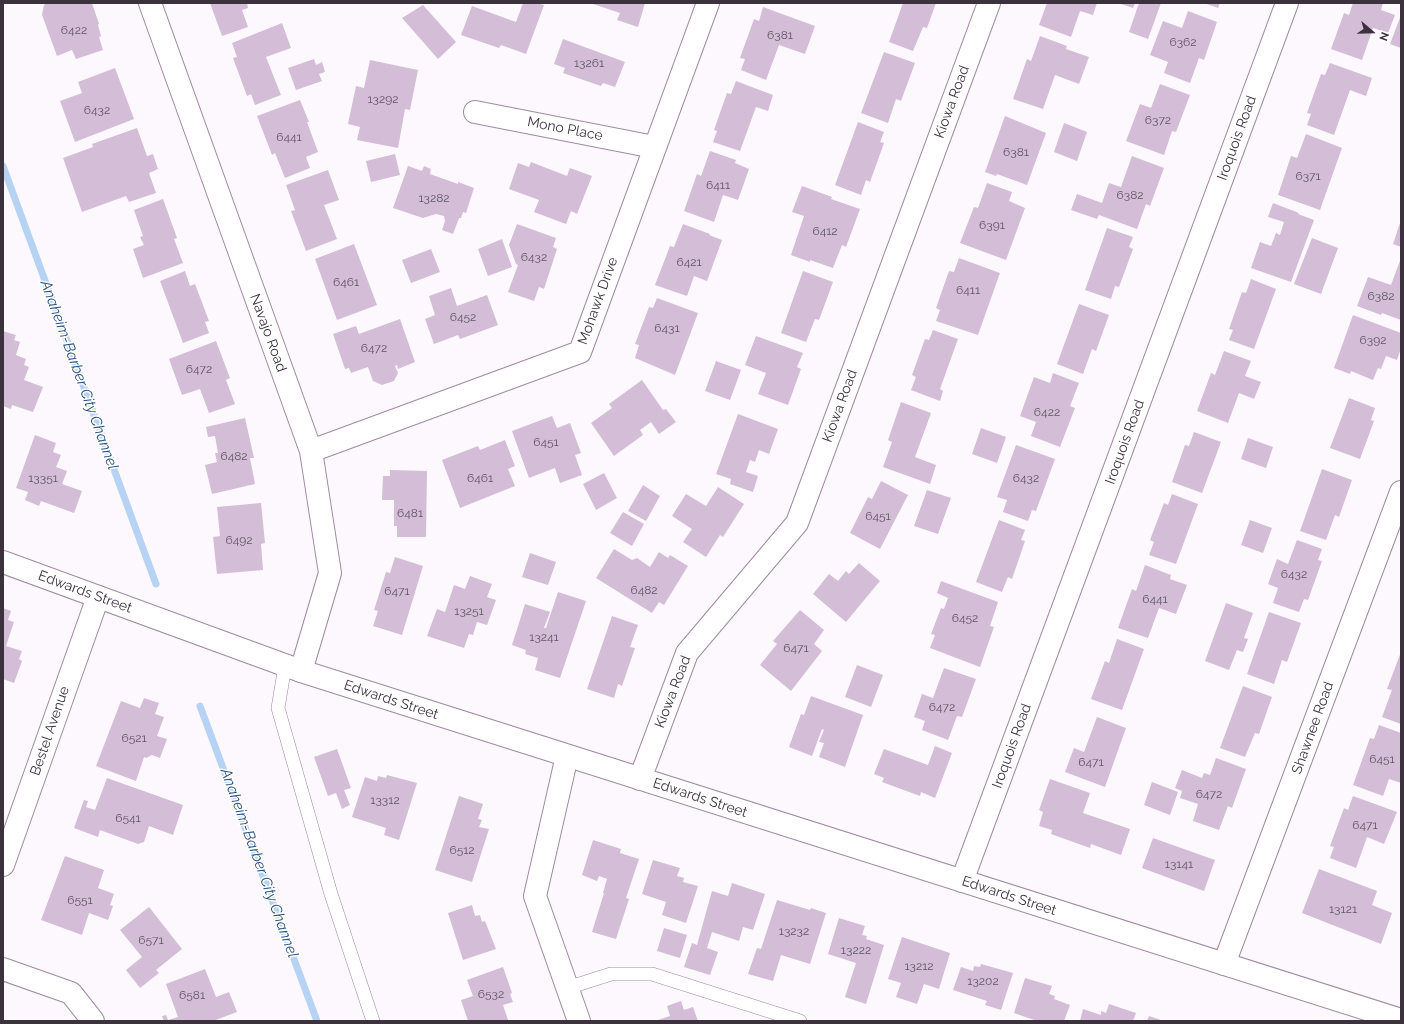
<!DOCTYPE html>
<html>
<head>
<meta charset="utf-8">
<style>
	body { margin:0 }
	#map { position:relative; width:1404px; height:1024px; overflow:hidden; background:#fdf8fd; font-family:Raleway,sans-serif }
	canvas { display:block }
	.frame { position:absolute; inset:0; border:4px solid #3b323d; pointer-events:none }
	.north { position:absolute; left:1352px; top:12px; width:40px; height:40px; -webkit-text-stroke:3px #fff; paint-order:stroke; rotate:110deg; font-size:11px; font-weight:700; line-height:16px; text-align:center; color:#3b323d }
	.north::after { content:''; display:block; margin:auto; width:14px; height:18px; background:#3b323d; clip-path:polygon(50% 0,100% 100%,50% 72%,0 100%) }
</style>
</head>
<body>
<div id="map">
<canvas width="1404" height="1024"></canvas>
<div class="frame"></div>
<div class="north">N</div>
</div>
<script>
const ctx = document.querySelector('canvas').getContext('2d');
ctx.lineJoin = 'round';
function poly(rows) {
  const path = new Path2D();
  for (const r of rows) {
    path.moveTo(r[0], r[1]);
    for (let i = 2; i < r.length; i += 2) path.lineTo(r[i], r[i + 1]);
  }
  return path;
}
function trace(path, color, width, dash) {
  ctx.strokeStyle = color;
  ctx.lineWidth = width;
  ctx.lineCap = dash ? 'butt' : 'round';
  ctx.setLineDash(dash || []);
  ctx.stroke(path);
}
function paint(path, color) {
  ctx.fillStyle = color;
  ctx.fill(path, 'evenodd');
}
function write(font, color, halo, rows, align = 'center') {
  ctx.font = font + ' Raleway,sans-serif';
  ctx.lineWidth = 3;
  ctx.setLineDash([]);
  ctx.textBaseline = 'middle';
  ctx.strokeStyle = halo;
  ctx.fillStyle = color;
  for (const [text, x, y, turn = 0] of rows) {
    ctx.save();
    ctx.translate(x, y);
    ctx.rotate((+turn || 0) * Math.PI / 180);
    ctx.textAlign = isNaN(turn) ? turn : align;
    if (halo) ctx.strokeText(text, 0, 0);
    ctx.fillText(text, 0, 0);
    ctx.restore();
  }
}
const stream = poly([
	[3,166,156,584],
	[200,706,317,1021]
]);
const building = poly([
	[46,3,92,3,99,24,98,25,101,36,99,37,103,50,76,59,72,50,57,56,42,15,44,5],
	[210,3,247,3,248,8,242,10,248,27,222,36],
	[523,3,537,3,544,5,526,54,501,45,499,48,461,35,472,6,516,22],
	[590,3,645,3,638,27,617,20,620,13],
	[903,3,936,3,927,28,923,27,913,51,889,42],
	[1047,3,1097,3,1093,15,1080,11,1071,37,1039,25],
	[1118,3,1135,3,1133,8],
	[1139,3,1161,3,1148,39,1129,32],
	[1204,3,1220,3,1218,8],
	[1353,3,1383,3,1381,10,1395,15,1388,33,1373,28,1362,60,1331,49,1344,13,1349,15],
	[423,5,456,42,438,59,402,18],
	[763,7,815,26,805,54,779,45,766,80,741,70,745,59,740,58,754,19,759,21],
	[1188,11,1217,22,1204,60,1199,58,1190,83,1164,73,1168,62,1150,55,1163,21,1182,28],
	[1401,15,1401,48,1390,44],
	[282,23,291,48,266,57,281,95,255,105,251,94,247,96,233,58,237,57,232,43],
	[1040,36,1067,46,1066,49,1089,57,1079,84,1055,75,1043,109,1013,99,1027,59,1031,61],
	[563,39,625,62,615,87,603,83,601,86,563,73,565,68,554,64],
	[884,52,915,63,901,101,896,99,888,123,861,113],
	[314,59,316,65,322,62,325,72,319,74,322,81,296,90,288,68],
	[370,60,418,70,410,110,405,109,398,148,357,140,360,127,348,124,356,86,364,88],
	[1330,63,1372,78,1366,96,1350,90,1334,135,1307,125,1311,114,1307,113,1321,74,1325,75],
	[115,68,134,119,75,142,60,101,82,93,78,82],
	[736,81,773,95,768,111,756,107,740,151,713,142,717,131,714,130,727,93,731,94],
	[1160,84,1190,95,1176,132,1172,131,1164,155,1126,141,1140,104,1151,108],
	[300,100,309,122,307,122,318,152,306,157,310,168,285,178,275,153,272,155,257,116],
	[1005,116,1046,133,1027,185,997,174,996,176,985,172],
	[858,122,884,132,880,142,884,143,870,182,866,180,861,195,835,185],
	[1064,123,1087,132,1077,161,1054,152],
	[137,128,147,156,153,154,158,169,149,173,156,193,129,202,126,196,82,212,63,158,93,147,92,144],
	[1306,134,1342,148,1320,210,1278,195,1291,156,1297,158],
	[710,151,736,160,735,163,749,169,738,200,723,195,714,222,684,211,697,174,701,176],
	[395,154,400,175,371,182,366,161],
	[1132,156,1164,168,1150,206,1146,204,1137,229,1099,215,1097,219,1071,210,1077,194,1102,203,1109,183,1121,187],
	[531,162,567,176,570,168,592,176,577,214,571,211,566,224,534,212,539,200,509,189,518,163,529,167],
	[408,166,422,171,424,166,431,169,430,174,458,184,458,182,474,188,466,213,463,212,461,218,459,218,453,234,442,230,445,221,444,216,436,214,423,218,393,208],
	[328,170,339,200,324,205,337,239,306,251,291,211,295,210,286,185],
	[987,183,1012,192,1009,201,1025,208,1006,260,960,243,974,207,978,208],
	[802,186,832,197,831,199,860,209,846,247,842,245,833,268,810,260,810,262,791,255,804,216,792,212],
	[163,199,177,238,174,239,183,263,143,278,133,249,144,245,140,237,143,236,134,210],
	[1273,203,1299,213,1298,214,1314,220,1291,282,1251,268,1260,242,1271,246,1276,233,1280,235,1284,222,1268,217],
	[1401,220,1401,247,1393,244],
	[517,224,556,238,553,247,557,249,544,289,539,287,534,301,508,292,518,265,516,264,509,245],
	[683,224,710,234,709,235,722,240,707,281,694,276,687,296,655,285,670,246,674,247],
	[1107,228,1133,237,1129,247,1133,249,1119,287,1115,286,1111,299,1085,290],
	[1312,238,1338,248,1321,294,1294,284],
	[502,239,512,267,488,276,478,249],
	[354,244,377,305,337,320,315,259],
	[431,249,440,272,411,283,402,260],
	[959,258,1000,273,978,335,936,321,940,310,936,308,949,271,954,272],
	[1401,258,1401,320,1382,313,1381,315,1357,306,1368,277,1391,285],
	[185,271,190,286,195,284,209,321,205,322,209,333,183,343,160,281],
	[803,271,833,282,819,320,815,319,806,342,781,333],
	[1251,279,1276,289,1254,349,1229,340,1233,330,1229,329,1242,292,1246,293],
	[451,288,457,306,487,295,498,325,460,339,458,335,434,344,425,319,435,315,429,296],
	[657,298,698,313,675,375,635,358,639,345,635,344,649,307,653,308],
	[1079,304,1109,315,1096,351,1092,349,1083,374,1057,364],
	[1353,315,1401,333,1401,348,1397,360,1386,356,1381,369,1378,368,1373,380,1351,371,1350,374,1334,368],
	[400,319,415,362,398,369,397,365,395,366,398,373,394,381,382,385,373,381,368,367,351,373,349,368,345,369,333,334,356,326,359,334],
	[933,330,958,339,940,389,943,391,940,401,911,390,916,377,912,375,925,339,929,340],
	[3,331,16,335,14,340,20,342,16,355,26,359,24,365,29,367,24,380,43,387,33,412,12,405,11,409,3,406],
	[756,336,803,353,797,367,801,369,788,405,758,394,766,373,745,365],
	[216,341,230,378,226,380,235,404,209,413,200,389,182,395,169,359],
	[1224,351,1251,361,1245,376,1261,382,1254,399,1239,393,1228,423,1197,411,1211,373,1215,375],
	[716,361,741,370,730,400,705,391],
	[1053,373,1079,383,1070,406,1075,408,1060,447,1031,436,1036,422,1020,416,1034,377,1050,383],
	[642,380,663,410,666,409,676,422,659,434,651,422,640,430,643,435,614,456,591,423,612,408,609,404],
	[1349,398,1375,408,1371,420,1374,421,1360,459,1330,448],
	[901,402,931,413,915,457,936,465,930,484,883,467,892,442,888,440],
	[738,414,778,429,769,454,759,450,755,462,750,460,746,472,758,476,753,492,730,484,731,479,716,474],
	[552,416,557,428,570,423,581,453,575,455,582,475,560,483,555,468,529,478,512,431],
	[245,418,254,458,250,458,255,484,212,494,205,465,217,462,215,453,218,453,215,436,208,437,206,427],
	[981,428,1006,437,997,463,972,454],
	[1194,432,1221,442,1202,493,1172,482,1185,445,1189,446],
	[35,435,56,443,53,452,61,455,56,467,67,471,62,484,82,491,74,513,41,501,39,506,25,500,28,492,16,488],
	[1248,438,1273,447,1266,468,1241,459],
	[505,440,515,466,508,469,515,486,460,508,442,460,478,446,480,450],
	[1016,445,1055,459,1036,511,1032,510,1028,521,1003,512,1007,500,997,497],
	[1322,469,1352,480,1339,517,1335,515,1326,540,1300,531],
	[390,470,427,471,426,537,397,537,397,526,394,526,394,500,382,500,383,476,390,476],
	[604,473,617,498,596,510,583,484],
	[881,481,908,495,880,549,850,533,868,497,872,499],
	[643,485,660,496,646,521,628,511],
	[718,487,744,504,723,537,720,535,706,557,683,542,692,529,672,516,686,494,706,506],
	[927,490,951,498,938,534,914,526],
	[1172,494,1198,504,1176,564,1149,555,1154,542,1150,540,1164,503,1168,505],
	[261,503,265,543,261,544,263,570,217,574,213,537,220,536,217,507],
	[623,512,644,524,632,546,610,533],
	[999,520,1025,530,1021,540,1025,541,1012,579,1008,577,1002,592,976,582],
	[1250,520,1272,528,1263,553,1241,545],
	[1297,540,1322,549,1318,560,1322,561,1308,600,1304,599,1299,612,1273,603,1278,588,1268,584,1277,559,1288,564],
	[614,549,632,560,637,558,650,567,659,552,668,558,670,555,688,566,664,605,659,602,652,613,596,578],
	[530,553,556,562,548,585,522,577],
	[395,557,423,566,402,635,373,626,378,611,374,610,386,572,390,573],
	[859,563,880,581,846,622,813,594,829,574,838,581,846,571,849,574],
	[1145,565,1171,575,1170,579,1187,585,1176,614,1159,608,1148,638,1118,628,1132,589,1136,591],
	[470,576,492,584,487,597,496,600,487,625,477,622,473,635,469,634,464,648,427,636,437,609,445,612,454,585,465,589],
	[941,581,998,602,990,626,994,627,980,667,930,648,935,635,931,634,941,608,944,609,948,598,937,593],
	[558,592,586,601,560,678,535,670,538,658,525,654,526,650,512,645,525,604,550,612,544,628,546,628],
	[1226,603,1253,613,1244,638,1248,639,1243,652,1237,650,1229,670,1205,661],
	[3,608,11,611,8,620,14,622,6,646,22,651,19,659,22,661,14,683,3,679],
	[800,610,824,630,814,644,822,651,791,691,760,665,777,644,773,641],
	[1269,612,1301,623,1287,662,1282,660,1274,684,1247,674],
	[612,616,638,625,630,647,635,648,622,686,618,684,614,698,587,689],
	[1117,639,1144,649,1122,710,1091,699,1105,661,1109,663],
	[1401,652,1401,724,1382,717,1392,690,1387,689],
	[857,665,883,675,871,707,845,697],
	[944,668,976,679,962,717,957,716,948,740,922,730,925,721,914,717,922,694,933,698],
	[1243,686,1272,697,1259,734,1255,733,1245,757,1220,748],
	[811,696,863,715,845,767,819,757,824,743,819,742,824,730,822,729,812,756,789,747,801,714,804,715],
	[144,698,159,703,155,714,164,717,157,736,167,739,160,758,152,755,146,758,144,757,136,781,96,766,121,701,140,708],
	[1097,717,1126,728,1105,787,1065,772,1074,748,1084,752],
	[1379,725,1401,733,1401,783,1389,779,1383,796,1353,785,1370,738,1374,739],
	[935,746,952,753,935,798,921,792,920,796,882,782,884,778,874,774,884,749,928,765],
	[337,749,351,788,344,790,350,805,342,809,336,793,328,796,314,757],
	[1216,758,1246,769,1232,808,1228,806,1219,830,1193,821,1198,804,1180,798,1182,791,1175,788,1182,770,1202,778,1204,773,1210,775],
	[387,775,417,783,399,840,384,835,386,828,352,817,365,777,377,781,378,776,386,778],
	[107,778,183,805,173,835,149,826,144,842,138,844,100,830,98,837,74,828,84,800,88,801,86,807,95,810],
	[1050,779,1090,793,1083,813,1130,829,1121,855,1091,844,1090,848,1051,834,1052,830,1039,826,1043,812,1039,810],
	[1152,782,1178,792,1170,815,1144,805],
	[459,796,483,804,478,819,482,820,479,827,489,829,472,882,435,870],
	[1353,796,1397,812,1384,844,1367,837,1356,868,1330,858,1334,847,1330,846,1344,808,1348,810],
	[1153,838,1215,860,1204,891,1142,868],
	[593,840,621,849,620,853,639,859,626,898,629,899,616,939,592,932,604,893,603,893,607,879,599,876,597,881,582,875],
	[65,856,104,870,98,888,114,894,110,905,113,906,108,920,89,913,82,935,41,920],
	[653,860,680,868,677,876,684,878,683,882,698,886,686,923,662,915,666,902,642,894],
	[1319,869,1377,891,1372,905,1392,913,1381,944,1302,913],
	[732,883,765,894,753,930,743,927,739,941,712,932,707,948,718,952,710,975,684,967,692,943,697,945,712,891,728,896],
	[777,900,810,910,811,908,826,913,810,964,781,955,773,981,748,974,757,948,761,949],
	[472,905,475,916,480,915,482,922,485,921,496,949,463,960,448,913],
	[149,907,182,949,156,970,159,973,140,988,126,970,142,957,120,930],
	[839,918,865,926,862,935,867,936,866,939,884,945,866,1004,845,997,856,963,828,954],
	[664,928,687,935,680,958,657,951],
	[902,937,950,953,939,989,924,984,917,1004,896,997,901,983,888,979],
	[981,964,1013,973,1001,1010,985,1005,987,1001,953,990,961,967,973,971,974,966,980,967],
	[503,967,512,993,510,994,513,1002,503,1005,508,1020,505,1021,468,1021,461,1000,473,996,467,980],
	[205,969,216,997,229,992,237,1012,213,1021,164,1021,162,1016,166,1015,168,1020,178,1017,166,984],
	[1025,978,1052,986,1049,994,1055,996,1054,999,1070,1005,1064,1021,1037,1021,1014,1013],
	[681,1001,684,1010,693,1007,698,1021,655,1021,670,1016,667,1006],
	[1109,1004,1136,1013,1133,1021,1080,1021,1083,1009,1101,1015,1101,1011,1106,1013],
	[1149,1016,1164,1021,1147,1021]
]);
const service = poly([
	[285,666,278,708,331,894,373,1021],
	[567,988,611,974,652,974,800,1021]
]);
const minor = poly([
	[150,3,311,451,330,573,301,671],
	[475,112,654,147],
	[311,451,580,352,708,3],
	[567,756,535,896,579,1021],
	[640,779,687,653,797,523,989,3],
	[3,865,98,597],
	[962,881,1287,3],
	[1224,964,1401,492],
	[3,969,71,993,93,1021]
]);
const tertiary = poly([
	[3,562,301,671,1401,1020]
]);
const numberNames = [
	["6422",74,30],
	["6381",780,35],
	["6362",1183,42],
	["13261",589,63],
	["13292",383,99],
	["6432",97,110],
	["6372",1158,120],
	["6441",289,137],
	["6381",1016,152],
	["6371",1308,176],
	["6411",718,185],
	["6382",1130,195],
	["13282",434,198],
	["6391",992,225],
	["6412",825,231],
	["6432",534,257],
	["6421",689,262],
	["6461",346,282],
	["6411",968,290],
	["6382",1381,296],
	["6452",463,317],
	["6431",667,328],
	["6392",1373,340],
	["6472",374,348],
	["6472",199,369],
	["6422",1047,412],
	["6451",546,442],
	["6482",234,456],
	["13351",43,478],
	["6461",480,478],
	["6432",1026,478],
	["6481",410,513],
	["6451",878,516],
	["6492",239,540],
	["6432",1294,574],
	["6482",644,590],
	["6471",397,591],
	["6441",1155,599],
	["13251",469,611],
	["6452",965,618],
	["13241",544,637],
	["6471",796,648],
	["6472",942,707],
	["6521",134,738],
	["6451",1382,759],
	["6471",1091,762],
	["6472",1209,794],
	["13312",385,800],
	["6541",128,818],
	["6471",1365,825],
	["6512",462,850],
	["13141",1179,864],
	["6551",80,900],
	["13121",1343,909],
	["13232",794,931],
	["6571",151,940],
	["13222",856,950],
	["13212",919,966],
	["13202",983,981],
	["6532",491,994],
	["6581",192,995]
];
const streetNames = [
	["Kiowa Road",952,102,-70],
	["Mono Place",565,129,11],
	["Iroquois Road",1237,138,-70],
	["Mohawk Drive",598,301,-70],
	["Navajo Road",268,333,70],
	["Kiowa Road",840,406,-70],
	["Iroquois Road",1125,442,-70],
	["Edwards Street",85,592,20],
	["Kiowa Road",673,692,-69],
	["Edwards Street",391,700,18],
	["Shawnee Road",1313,728,-70],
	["Bestel Avenue",50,731,-71],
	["Iroquois Road",1012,746,-70],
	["Edwards Street",700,798,18],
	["Edwards Street",1009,896,18]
];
const waterNames = [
	["Anaheim-Barber City Channel",79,375,70],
	["Anaheim-Barber City Channel",259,863,70]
];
trace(stream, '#b7d3f4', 7);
paint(building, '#d3bdd7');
trace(service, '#9f8aa3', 14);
trace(minor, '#9f8aa3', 24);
trace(tertiary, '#9f8aa3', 24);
trace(service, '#fff', 13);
trace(minor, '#fff', 22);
trace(tertiary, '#fff', 22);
write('12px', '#615564', null, numberNames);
write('14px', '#3b323d', '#fff', streetNames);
write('italic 15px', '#2a517d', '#fff', waterNames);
</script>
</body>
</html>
